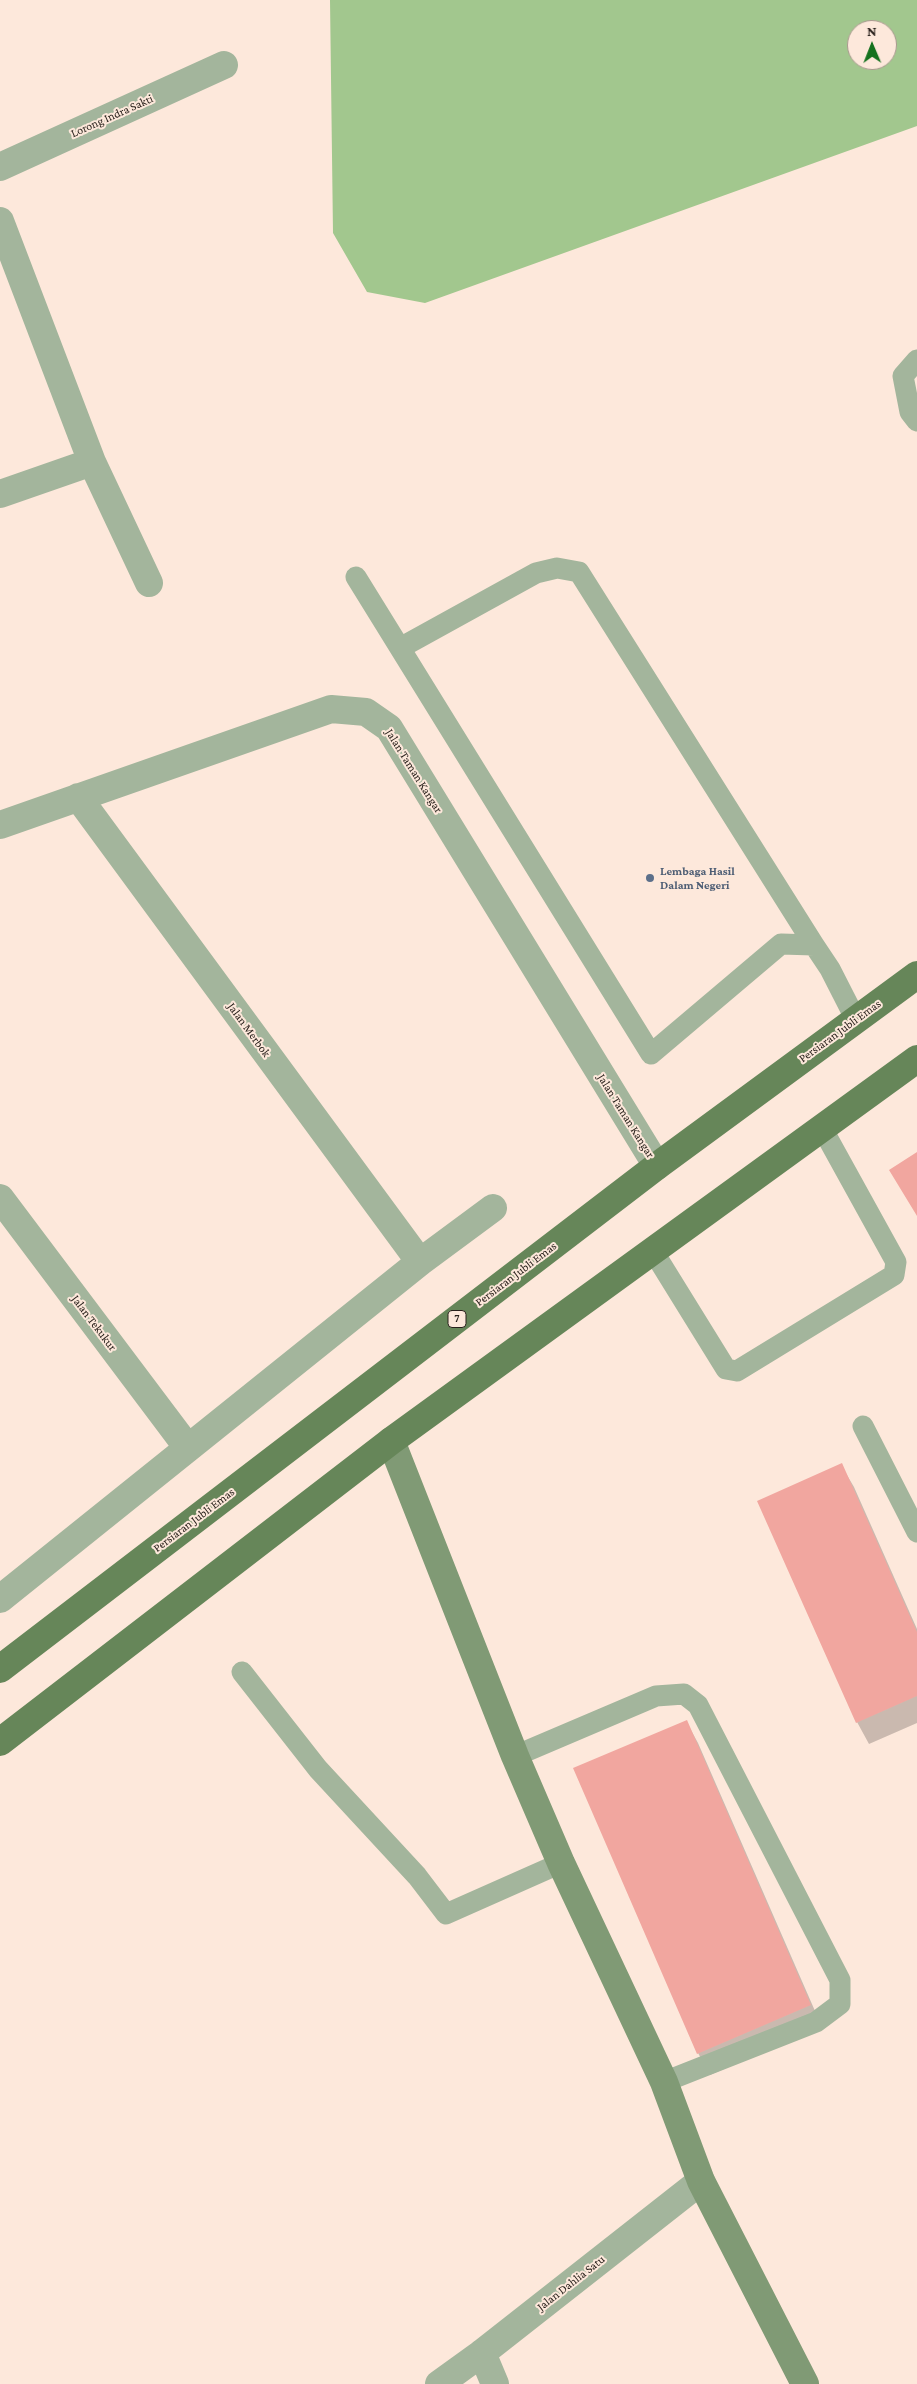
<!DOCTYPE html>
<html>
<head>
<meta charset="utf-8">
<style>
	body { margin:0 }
	#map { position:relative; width:917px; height:2384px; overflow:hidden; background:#fde8db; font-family:"Crimson Pro",serif }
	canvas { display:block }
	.north { position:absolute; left:847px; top:20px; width:50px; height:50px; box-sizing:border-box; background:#fde8db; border:1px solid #a8988e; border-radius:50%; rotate:359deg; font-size:14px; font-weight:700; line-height:20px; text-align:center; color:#28201b }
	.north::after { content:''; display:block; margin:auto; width:18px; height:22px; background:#15711e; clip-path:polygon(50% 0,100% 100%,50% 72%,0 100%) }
</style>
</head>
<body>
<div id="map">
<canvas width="917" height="2384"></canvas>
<div class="north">N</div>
</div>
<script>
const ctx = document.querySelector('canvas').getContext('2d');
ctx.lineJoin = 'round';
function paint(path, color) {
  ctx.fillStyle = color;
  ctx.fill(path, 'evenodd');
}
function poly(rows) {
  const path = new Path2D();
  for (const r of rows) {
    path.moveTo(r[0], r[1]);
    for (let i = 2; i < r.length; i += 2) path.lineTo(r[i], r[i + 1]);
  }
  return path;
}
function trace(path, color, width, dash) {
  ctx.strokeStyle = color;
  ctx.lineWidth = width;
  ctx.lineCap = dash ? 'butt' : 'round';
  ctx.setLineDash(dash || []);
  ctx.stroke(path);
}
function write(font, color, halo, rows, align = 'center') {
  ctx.font = font + ' "Crimson Pro",serif';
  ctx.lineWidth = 4;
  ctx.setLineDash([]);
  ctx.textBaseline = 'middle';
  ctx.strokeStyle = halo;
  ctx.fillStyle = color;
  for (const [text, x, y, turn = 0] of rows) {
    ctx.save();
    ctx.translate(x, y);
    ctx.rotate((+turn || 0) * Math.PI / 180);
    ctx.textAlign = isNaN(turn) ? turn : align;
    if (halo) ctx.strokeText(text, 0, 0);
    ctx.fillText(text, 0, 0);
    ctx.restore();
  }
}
const green = poly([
	[330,0,917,0,917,126,425,303,367,292,333,233],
	[857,30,887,30,887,60,857,60]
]);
const shadow = poly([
	[841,1465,854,1487,917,1629,917,1723,869,1744,857,1722],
	[686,1721,698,1743,822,2027,710,2075,698,2053]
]);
const building = poly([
	[917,1152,917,1216,889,1170],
	[842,1463,917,1632,917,1696,856,1723,757,1501],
	[687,1720,811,2005,697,2054,573,1768]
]);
const lane = poly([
	[917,360,903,376,910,412,917,421],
	[356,577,651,1054,781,944,814,945,830,969,856,1020],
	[400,648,536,573,557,568,579,572,814,945],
	[653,1251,726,1369,737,1371,894,1275,896,1262,822,1128],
	[863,1426,917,1532],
	[242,1672,318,1769,417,1876,446,1914,561,1863],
	[515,1756,656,1696,684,1694,698,1705,840,1980,840,2004,816,2022,664,2082]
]);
const street = poly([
	[0,167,224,65],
	[0,221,92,462,149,583],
	[0,494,92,462],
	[78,797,420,1262],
	[0,825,331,709,366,712,389,728,657,1166],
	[0,1198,188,1448],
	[0,1599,420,1262,493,1208],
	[482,2353,495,2384],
	[439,2384,482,2353,701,2181]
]);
const secondary = poly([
	[391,1441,515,1756,561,1863,664,2082,701,2181,805,2384]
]);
const primary = poly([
	[0,1669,657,1166,917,975],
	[0,1742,391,1441,917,1059]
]);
const markers = [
	[650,878,5,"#5c6f8a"]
];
const shields = [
	[457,1319,18]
];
const shieldNames = [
	["7",457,1319]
];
const streetNames = [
	["Lorong Indra Sakti",112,116,-24],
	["Jalan Taman Kangar",414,771,58],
	["Jalan Merbok",249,1030,54],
	["Persiaran Jubli Emas",840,1031,-36],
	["Jalan Taman Kangar",626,1116,58],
	["Persiaran Jubli Emas",516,1274,-37],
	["Jalan Tekukur",94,1323,53],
	["Persiaran Jubli Emas",194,1520,-37],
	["Jalan Dahlia Satu",571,2283,-38]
];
const serviceNames = [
	["Lembaga Hasil",660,871],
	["Dalam Negeri",660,885]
];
paint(green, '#a2c78e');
paint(shadow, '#0003');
paint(building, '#f1a69f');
trace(lane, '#a3b59c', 21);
trace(street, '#a3b59c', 28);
trace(secondary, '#809a75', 28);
trace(primary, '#668659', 28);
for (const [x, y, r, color] of markers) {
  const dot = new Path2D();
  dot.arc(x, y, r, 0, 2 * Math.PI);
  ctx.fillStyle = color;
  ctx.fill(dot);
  trace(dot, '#fde8db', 2);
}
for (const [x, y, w] of shields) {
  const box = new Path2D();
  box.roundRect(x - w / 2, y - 8.5, w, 17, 4);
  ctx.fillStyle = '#fde8db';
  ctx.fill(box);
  trace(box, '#28201b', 1);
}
write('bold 11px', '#28201b', null, shieldNames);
write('12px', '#28201b', '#fde8db', streetNames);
write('bold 12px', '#4e5e75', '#fde8db', serviceNames, 'left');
</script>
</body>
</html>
